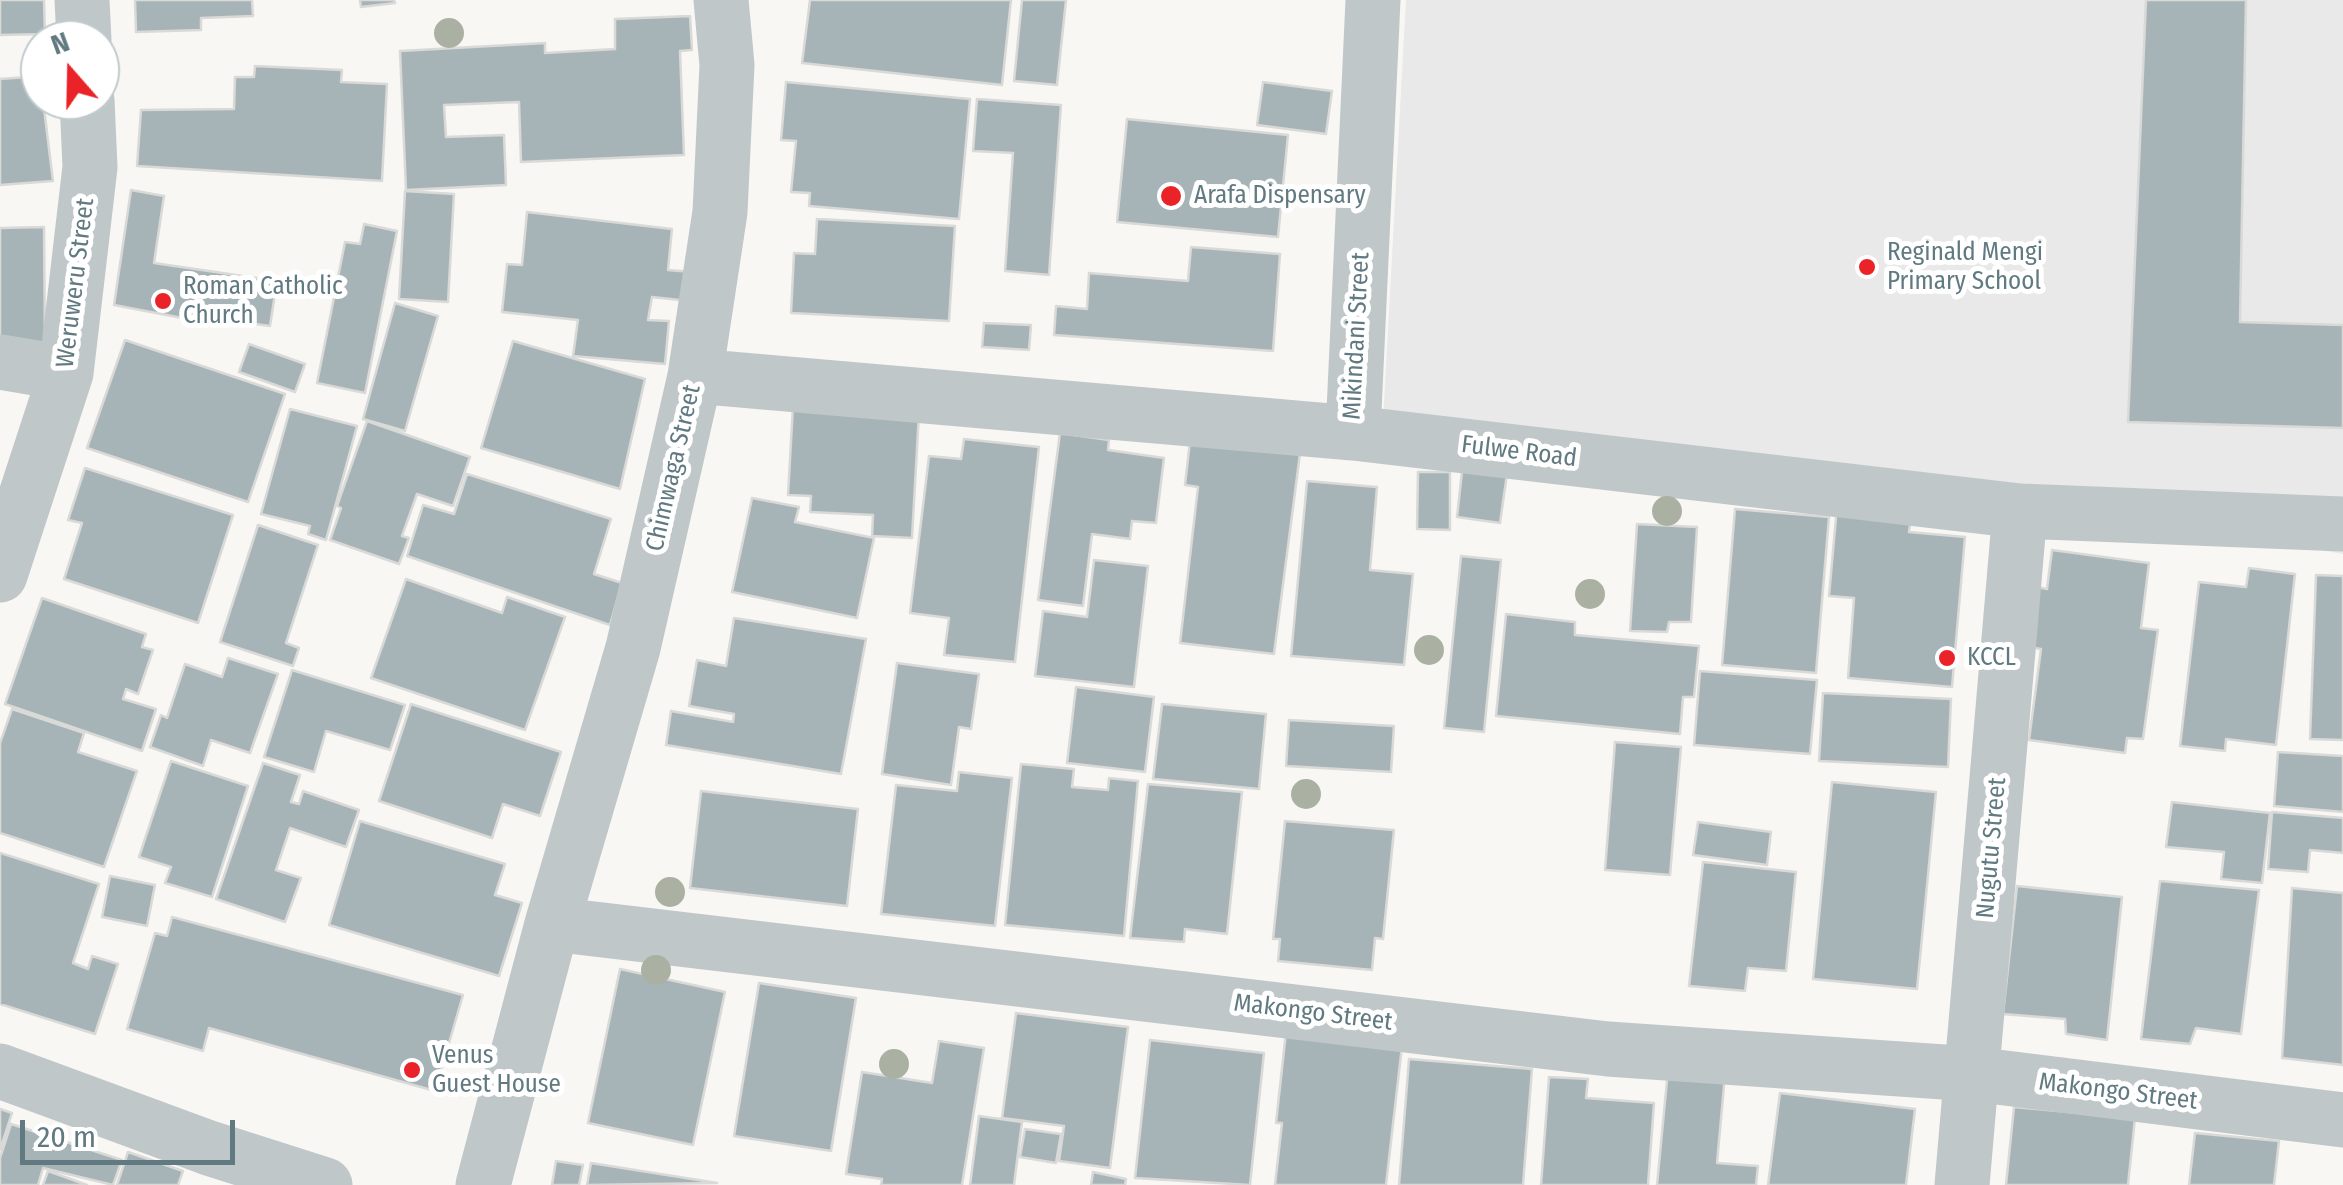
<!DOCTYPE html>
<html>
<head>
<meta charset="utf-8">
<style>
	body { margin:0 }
	#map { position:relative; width:2343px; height:1185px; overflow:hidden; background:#f8f7f4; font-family:"Fira Sans Condensed",sans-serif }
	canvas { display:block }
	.north { position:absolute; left:20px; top:20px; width:100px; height:100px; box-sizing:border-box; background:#fff; border:2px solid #c0cacd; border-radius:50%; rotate:340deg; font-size:28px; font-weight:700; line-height:40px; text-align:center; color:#617a81 }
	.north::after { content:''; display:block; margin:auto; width:35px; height:45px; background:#e92328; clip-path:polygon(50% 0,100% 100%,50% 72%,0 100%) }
	.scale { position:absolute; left:20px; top:1120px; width:215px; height:45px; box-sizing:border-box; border:5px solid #617a81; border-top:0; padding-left:12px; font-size:30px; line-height:35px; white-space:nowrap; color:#617a81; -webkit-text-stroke:8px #fff; paint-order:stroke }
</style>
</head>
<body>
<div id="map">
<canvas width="2343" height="1185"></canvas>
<div class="north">N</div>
<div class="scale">20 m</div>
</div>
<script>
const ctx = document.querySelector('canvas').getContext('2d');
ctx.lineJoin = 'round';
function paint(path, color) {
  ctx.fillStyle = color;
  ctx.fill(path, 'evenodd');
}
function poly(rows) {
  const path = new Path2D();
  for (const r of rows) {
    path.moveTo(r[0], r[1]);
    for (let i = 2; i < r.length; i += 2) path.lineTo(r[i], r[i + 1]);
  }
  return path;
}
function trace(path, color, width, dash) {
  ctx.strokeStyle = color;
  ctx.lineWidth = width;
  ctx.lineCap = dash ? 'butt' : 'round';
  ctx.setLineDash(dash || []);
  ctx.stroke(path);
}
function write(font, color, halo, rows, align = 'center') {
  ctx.font = font + ' "Fira Sans Condensed",sans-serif';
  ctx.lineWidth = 10;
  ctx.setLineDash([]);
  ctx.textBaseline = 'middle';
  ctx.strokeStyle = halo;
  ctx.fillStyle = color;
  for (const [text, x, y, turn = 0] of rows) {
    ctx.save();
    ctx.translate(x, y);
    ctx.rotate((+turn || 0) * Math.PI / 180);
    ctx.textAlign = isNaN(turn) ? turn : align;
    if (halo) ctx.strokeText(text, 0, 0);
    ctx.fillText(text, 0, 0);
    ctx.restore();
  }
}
const built = poly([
	[1406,0,2343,0,2343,554,2031,500,1381,458]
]);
const building = poly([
	[0,0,44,0,45,34,0,35,0,0],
	[135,0,252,0,253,16,201,18,201,30,136,32,135,0],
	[360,0,394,0,395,3,361,7,360,0],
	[810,0,1011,0,1002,85,802,63,810,0],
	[1022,0,1066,0,1057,85,1014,81,1022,0],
	[2146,0,2246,0,2240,322,2343,325,2343,428,2128,422,2146,0],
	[690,16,692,50,680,51,684,155,521,162,519,102,444,105,446,137,504,135,506,185,406,190,400,51,545,43,545,53,615,49,615,19,690,16],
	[255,66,342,70,341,82,387,84,382,181,137,166,141,110,234,109,235,77,254,77,255,66],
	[40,76,53,181,0,185,0,79,40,76],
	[786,82,970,99,959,219,809,206,810,193,791,192,796,141,781,140,786,82],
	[1263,82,1332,91,1326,134,1257,125,1263,82],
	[977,99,1061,105,1049,275,1005,271,1013,153,973,151,977,99],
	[1127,119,1288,135,1278,237,1117,222,1127,119],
	[131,190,164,196,154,263,277,281,270,326,198,316,198,321,114,305,131,190],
	[405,191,454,194,448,302,399,299,405,191],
	[527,212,672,229,668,270,692,272,689,301,652,297,648,320,669,321,665,364,573,356,578,320,502,312,507,264,522,265,527,212],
	[817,219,955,226,949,321,791,313,794,253,815,254,817,219],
	[364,224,397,231,365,393,317,383,345,242,360,244,364,224],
	[44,227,45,346,0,347,0,228,44,227],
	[1191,247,1280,254,1273,351,1054,335,1056,306,1087,309,1089,273,1188,281,1191,247],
	[395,303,438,316,405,431,363,419,395,303],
	[984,323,1031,325,1029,350,982,347,984,323],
	[125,340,285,394,248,502,87,448,125,340],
	[513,341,645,379,620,489,481,448,513,341],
	[249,344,305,364,295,392,239,372,249,344],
	[793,406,919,413,912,538,872,536,873,515,810,512,811,496,788,495,793,406],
	[290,409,357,426,326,540,308,534,310,526,261,514,290,409],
	[367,421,470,457,453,506,417,494,402,536,409,538,399,564,330,540,341,508,337,506,367,421],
	[1191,432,1301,446,1274,654,1180,643,1198,487,1185,485,1191,432],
	[1060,433,1109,440,1108,450,1164,458,1156,523,1132,521,1130,539,1092,534,1083,606,1038,600,1060,433],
	[964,439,1039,447,1015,662,944,655,949,618,910,613,929,456,961,459,964,439],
	[1463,462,1508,467,1500,523,1457,517,1463,462],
	[85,468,233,515,198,623,64,579,82,523,68,520,85,468],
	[1418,472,1450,472,1450,530,1417,529,1418,472],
	[467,474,611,519,594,574,622,583,610,625,407,556,423,505,454,514,467,474],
	[1307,481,1377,487,1370,570,1413,574,1404,665,1291,656,1307,481],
	[1838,495,1911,519,1909,532,1965,537,1952,687,1848,678,1854,598,1829,596,1838,495],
	[752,498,799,507,795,522,874,538,857,618,732,592,752,498],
	[1735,509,1829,517,1816,673,1722,665,1735,509],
	[1637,524,1697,527,1691,622,1669,622,1667,632,1630,631,1637,524],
	[258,525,318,545,286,643,299,648,293,666,220,642,258,525],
	[2052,550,2149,563,2141,628,2158,630,2143,739,2127,738,2125,753,2029,740,2041,649,2029,647,2037,587,2047,589,2052,550],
	[1461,556,1501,560,1484,732,1444,728,1461,556],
	[1094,560,1148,566,1134,687,1035,676,1043,611,1087,617,1094,560],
	[2249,568,2295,574,2276,745,2226,739,2225,751,2180,746,2199,582,2246,587,2249,568],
	[2316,575,2343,576,2343,740,2310,739,2316,575],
	[406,579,502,613,507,597,565,617,525,730,371,678,406,579],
	[42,598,146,634,142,647,153,650,138,694,126,689,123,699,156,709,142,751,5,704,42,598],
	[1506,614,1575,622,1575,635,1699,646,1694,697,1683,697,1680,734,1496,716,1506,614],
	[734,618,866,639,841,774,666,745,671,711,733,722,734,714,689,706,697,660,726,666,734,618],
	[228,658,278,674,250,753,211,740,203,766,150,747,161,715,167,718,185,664,222,677,228,658],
	[897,663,979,674,971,729,959,727,951,785,882,774,897,663],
	[292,670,405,705,390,750,326,731,314,772,264,757,292,670],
	[1700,671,1817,680,1810,754,1694,745,1700,671],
	[1076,687,1154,697,1145,772,1067,763,1076,687],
	[1823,693,1951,699,1948,767,1819,761,1823,693],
	[411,704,561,752,540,816,503,804,492,838,379,801,411,704],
	[1162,704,1266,714,1259,789,1153,779,1162,704],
	[12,709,84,733,78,752,137,771,104,867,0,833,0,743,12,709],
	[1289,720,1394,726,1391,772,1286,766,1289,720],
	[1615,742,1681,747,1670,875,1605,870,1615,742],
	[2278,752,2343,756,2343,812,2274,806,2278,752],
	[171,761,248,786,212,897,165,883,171,867,139,857,171,761],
	[263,763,300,775,291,802,299,804,303,791,359,810,346,847,290,828,276,870,301,878,285,922,216,899,263,763],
	[1021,764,1074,769,1072,787,1108,790,1109,778,1138,781,1124,936,1005,925,1021,764],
	[959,772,1012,778,995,926,881,914,896,785,957,791,959,772],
	[1832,782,1936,792,1917,989,1813,979,1832,782],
	[1148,784,1242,792,1227,934,1185,929,1184,942,1130,938,1148,784],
	[701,791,858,809,847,906,690,888,701,791],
	[2172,802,2270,813,2262,883,2221,879,2224,852,2166,847,2172,802],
	[2272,812,2343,818,2343,853,2310,850,2308,872,2268,869,2272,812],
	[360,821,505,864,495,895,522,903,499,976,329,925,360,821],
	[1285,821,1394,830,1383,939,1375,938,1372,970,1278,961,1280,939,1273,939,1285,821],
	[1698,822,1771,832,1767,865,1693,855,1698,822],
	[0,853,99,884,73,963,88,969,92,956,118,964,95,1034,0,1004,0,853],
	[1703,862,1796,872,1786,971,1748,968,1745,991,1689,986,1703,862],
	[110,876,155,885,147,926,102,917,110,876],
	[2160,881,2259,890,2241,1034,2196,1028,2190,1044,2141,1039,2160,881],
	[2017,886,2122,897,2107,1040,2066,1034,2065,1019,2003,1014,2017,886],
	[2292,888,2343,893,2343,1065,2282,1058,2292,888],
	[172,917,463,995,435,1091,209,1028,203,1051,127,1029,155,933,167,936,172,917],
	[620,969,725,992,693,1145,588,1123,620,969],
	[759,983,856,998,831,1151,734,1136,759,983],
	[1016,1013,1128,1027,1110,1168,1059,1161,1064,1126,1002,1118,1016,1013],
	[1286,1032,1402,1046,1386,1185,1275,1185,1282,1123,1276,1123,1286,1032],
	[1150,1040,1264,1053,1250,1185,1135,1178,1150,1040],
	[939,1041,984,1048,962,1185,881,1185,882,1179,846,1174,862,1072,932,1083,939,1041],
	[1409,1059,1532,1069,1523,1185,1399,1185,1409,1059],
	[1668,1070,1725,1075,1717,1163,1758,1166,1756,1185,1657,1185,1668,1070],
	[1549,1077,1588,1079,1586,1098,1654,1103,1648,1185,1541,1185,1549,1077],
	[1780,1093,1915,1109,1906,1185,1768,1185,1780,1093],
	[2014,1107,2135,1118,2128,1185,2006,1185,2014,1107],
	[0,1109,12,1113,0,1150,0,1109],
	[979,1116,1022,1122,1014,1185,970,1185,979,1116],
	[11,1124,122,1160,113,1185,43,1168,38,1185,0,1185,0,1158,11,1124],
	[1025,1129,1061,1134,1056,1163,1020,1157,1025,1129],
	[2195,1133,2279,1141,2274,1185,2189,1185,2195,1133],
	[128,1152,183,1171,178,1185,117,1185,128,1152],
	[556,1161,583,1165,579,1185,552,1185,556,1161],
	[591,1163,717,1183,587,1185,591,1163],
	[48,1171,87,1185,43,1185,48,1171],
	[1093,1172,1126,1179,1125,1185,1091,1185,1093,1172]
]);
const street = poly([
	[82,0,84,40],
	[0,362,66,373],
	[695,376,1353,433,2020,511,2343,524],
	[1353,433,1373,0],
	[0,575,66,373,90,167,87,100],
	[552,924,1608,1049,1973,1074,2343,1120],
	[0,1071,209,1148,325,1185],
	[483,1185,552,924,633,648,695,376,720,212,727,65,721,0],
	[1962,1185,2020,511]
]);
const trees = [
	[449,33],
	[1667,511],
	[1590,594],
	[1429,650],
	[1306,794],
	[670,892],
	[656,970],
	[894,1064]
];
const markers = [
	[1171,196,12,"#e92328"],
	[1867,267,10,"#e92328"],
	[163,301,10,"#e92328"],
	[1947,658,10,"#e92328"],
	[412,1070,10,"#e92328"]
];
const poiNames = [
	["Arafa Dispensary",1194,196],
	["Reginald Mengi",1887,253],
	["Primary School",1887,282],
	["Roman Catholic",183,287],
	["Church",183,316],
	["KCCL",1967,658],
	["Venus",432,1056],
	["Guest House",432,1085]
];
const streetNames = [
	["Weruweru Street",76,283,-83],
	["Mikindani Street",1357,336,-87],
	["Fulwe Road",1519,452,7],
	["Chimwaga Street",674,468,-77],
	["Nugutu Street",1992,848,-85],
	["Makongo Street",1313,1013,7],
	["Makongo Street",2118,1092,7]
];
paint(built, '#e8e9e8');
paint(building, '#a7b4b7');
trace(building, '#d9d9d7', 2.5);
trace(street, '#c0c7c9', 55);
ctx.fillStyle = '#aab1a3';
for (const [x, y] of trees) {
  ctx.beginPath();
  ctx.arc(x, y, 15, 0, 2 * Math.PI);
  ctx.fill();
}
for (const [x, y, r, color] of markers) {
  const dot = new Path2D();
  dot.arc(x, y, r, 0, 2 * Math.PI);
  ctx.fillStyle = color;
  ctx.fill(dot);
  trace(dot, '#fff', 4);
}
write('25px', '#617a81', '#fff', poiNames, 'left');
write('25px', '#617a81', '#fff', streetNames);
</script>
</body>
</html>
